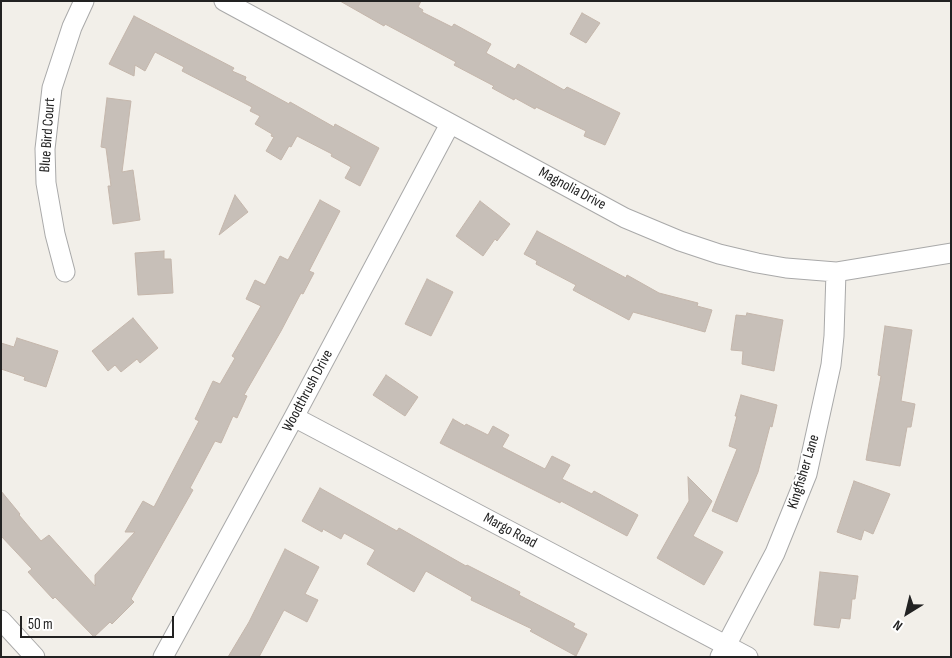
<!DOCTYPE html>
<html>
<head>
<meta charset="utf-8">
<style>
	body { margin:0 }
	#map { position:relative; width:952px; height:658px; overflow:hidden; background:#f2efe9; font-family:"Sofia Sans Condensed",sans-serif }
	canvas { display:block }
	.frame { position:absolute; inset:0; border:2px solid #222; pointer-events:none }
	.north { position:absolute; left:882px; top:588px; width:50px; height:50px; -webkit-text-stroke:4px #fff; paint-order:stroke; rotate:216deg; font-size:14px; font-weight:700; line-height:20px; text-align:center; color:#222 }
	.north::after { content:''; display:block; margin:auto; width:18px; height:22px; background:#222; clip-path:polygon(50% 0,100% 100%,50% 72%,0 100%) }
	.scale { position:absolute; left:20px; top:616px; width:154px; height:22px; box-sizing:border-box; border:2px solid #222; border-top:0; padding-left:6px; font-size:15px; line-height:18px; white-space:nowrap; color:#222; -webkit-text-stroke:4px #fff; paint-order:stroke }
</style>
</head>
<body>
<div id="map">
<canvas width="952" height="658"></canvas>
<div class="frame"></div>
<div class="north">N</div>
<div class="scale">50 m</div>
</div>
<script>
const ctx = document.querySelector('canvas').getContext('2d');
ctx.lineJoin = 'round';
function paint(path, color) {
  ctx.fillStyle = color;
  ctx.fill(path, 'evenodd');
}
function poly(rows) {
  const path = new Path2D();
  for (const r of rows) {
    path.moveTo(r[0], r[1]);
    for (let i = 2; i < r.length; i += 2) path.lineTo(r[i], r[i + 1]);
  }
  return path;
}
function trace(path, color, width, dash) {
  ctx.strokeStyle = color;
  ctx.lineWidth = width;
  ctx.lineCap = dash ? 'butt' : 'round';
  ctx.setLineDash(dash || []);
  ctx.stroke(path);
}
function write(font, color, halo, rows, align = 'center') {
  ctx.font = font + ' "Sofia Sans Condensed",sans-serif';
  ctx.lineWidth = 4;
  ctx.setLineDash([]);
  ctx.textBaseline = 'middle';
  ctx.strokeStyle = halo;
  ctx.fillStyle = color;
  for (const [text, x, y, turn = 0] of rows) {
    ctx.save();
    ctx.translate(x, y);
    ctx.rotate((+turn || 0) * Math.PI / 180);
    ctx.textAlign = isNaN(turn) ? turn : align;
    if (halo) ctx.strokeText(text, 0, 0);
    ctx.fillText(text, 0, 0);
    ctx.restore();
  }
}
const building = poly([
	[340,1,421,1,418,7,423,10,422,12,452,27,454,24,491,44,486,53,515,69,518,64,564,90,567,87,620,113,605,145,584,136,586,131,536,107,535,109,515,98,514,100,492,88,494,86,454,65,456,62,385,24,384,26,340,1],
	[582,13,600,23,586,43,570,34,582,13],
	[134,16,234,68,232,71,246,77,245,80,289,104,290,102,334,127,335,124,379,148,360,186,345,178,351,167,331,156,332,154,297,136,291,147,289,146,281,160,266,151,274,137,271,136,272,134,255,124,260,116,250,111,252,107,182,71,184,67,155,52,145,71,135,65,134,76,109,64,134,16],
	[107,98,131,101,122,172,133,170,140,220,113,224,108,186,111,186,106,148,101,147,107,98],
	[235,195,248,212,219,235,235,195],
	[320,200,340,211,309,271,314,273,303,294,301,293,281,331,244,395,247,396,237,418,233,416,221,443,215,441,190,488,193,490,131,599,134,602,112,624,110,622,94,637,55,597,53,599,28,572,32,569,1,536,1,491,20,514,19,515,41,541,49,535,95,586,95,575,135,532,125,532,143,501,154,507,199,421,195,419,213,381,220,384,235,358,232,356,261,306,246,299,255,280,265,285,280,256,288,260,320,200],
	[480,201,510,224,497,241,495,239,483,256,456,236,480,201],
	[537,231,626,278,627,275,659,293,698,303,697,306,712,310,705,332,633,312,629,320,573,290,576,285,536,264,537,261,524,254,537,231],
	[164,251,164,259,171,259,173,293,138,295,135,253,164,251],
	[427,279,453,292,431,336,405,324,427,279],
	[747,313,783,320,774,371,742,364,743,351,731,350,736,315,746,316,747,313],
	[133,318,158,348,140,363,137,359,121,372,115,365,108,371,92,351,133,318],
	[885,326,912,330,901,401,915,404,911,427,907,427,900,466,866,460,881,376,878,375,885,326],
	[17,338,58,351,46,387,24,380,25,377,1,369,1,343,14,347,17,338],
	[386,375,418,397,405,416,373,395,386,375],
	[741,395,777,405,772,427,770,426,758,472,737,522,712,511,737,449,729,446,737,416,735,416,741,395],
	[453,419,465,426,466,424,488,435,493,426,509,435,502,447,545,469,552,456,570,465,562,479,592,494,594,491,638,515,627,536,561,501,560,503,440,443,453,419],
	[688,477,712,501,693,536,723,552,704,585,657,558,689,501,688,477],
	[854,481,890,494,873,534,864,530,861,540,837,532,854,481],
	[320,488,397,531,399,528,466,566,467,565,520,592,519,595,575,624,573,627,587,634,576,656,530,631,532,629,471,600,472,597,426,571,414,592,367,564,375,550,344,533,341,539,323,529,322,532,302,521,320,488],
	[285,549,319,567,305,594,318,600,307,622,284,610,259,657,228,657,249,622,285,549],
	[820,572,858,576,855,599,852,599,850,619,841,618,839,628,814,625,820,572]
]);
const street = poly([
	[224,1,625,218,680,241,719,254,757,263,786,268,836,272,951,253],
	[65,272,55,234,46,183,45,149,52,88,72,27,84,1],
	[294,417,748,657],
	[1,620,35,657],
	[163,657,294,417,450,124],
	[720,657,775,553,807,474,831,365,834,336,836,272]
]);
const streetNames = [
	["Blue Bird Court",48,135,-86],
	["Magnolia Drive",572,189,28],
	["Woodthrush Drive",308,391,-62],
	["Kingfisher Lane",804,472,-73],
	["Margo Road",510,531,28]
];
paint(building, '#c7bfb8');
trace(building, '#c4b6ab', 1);
trace(street, '#a9a9a9', 21);
trace(street, '#fff', 19);
write('15px', '#222', '#fff', streetNames);
</script>
</body>
</html>
